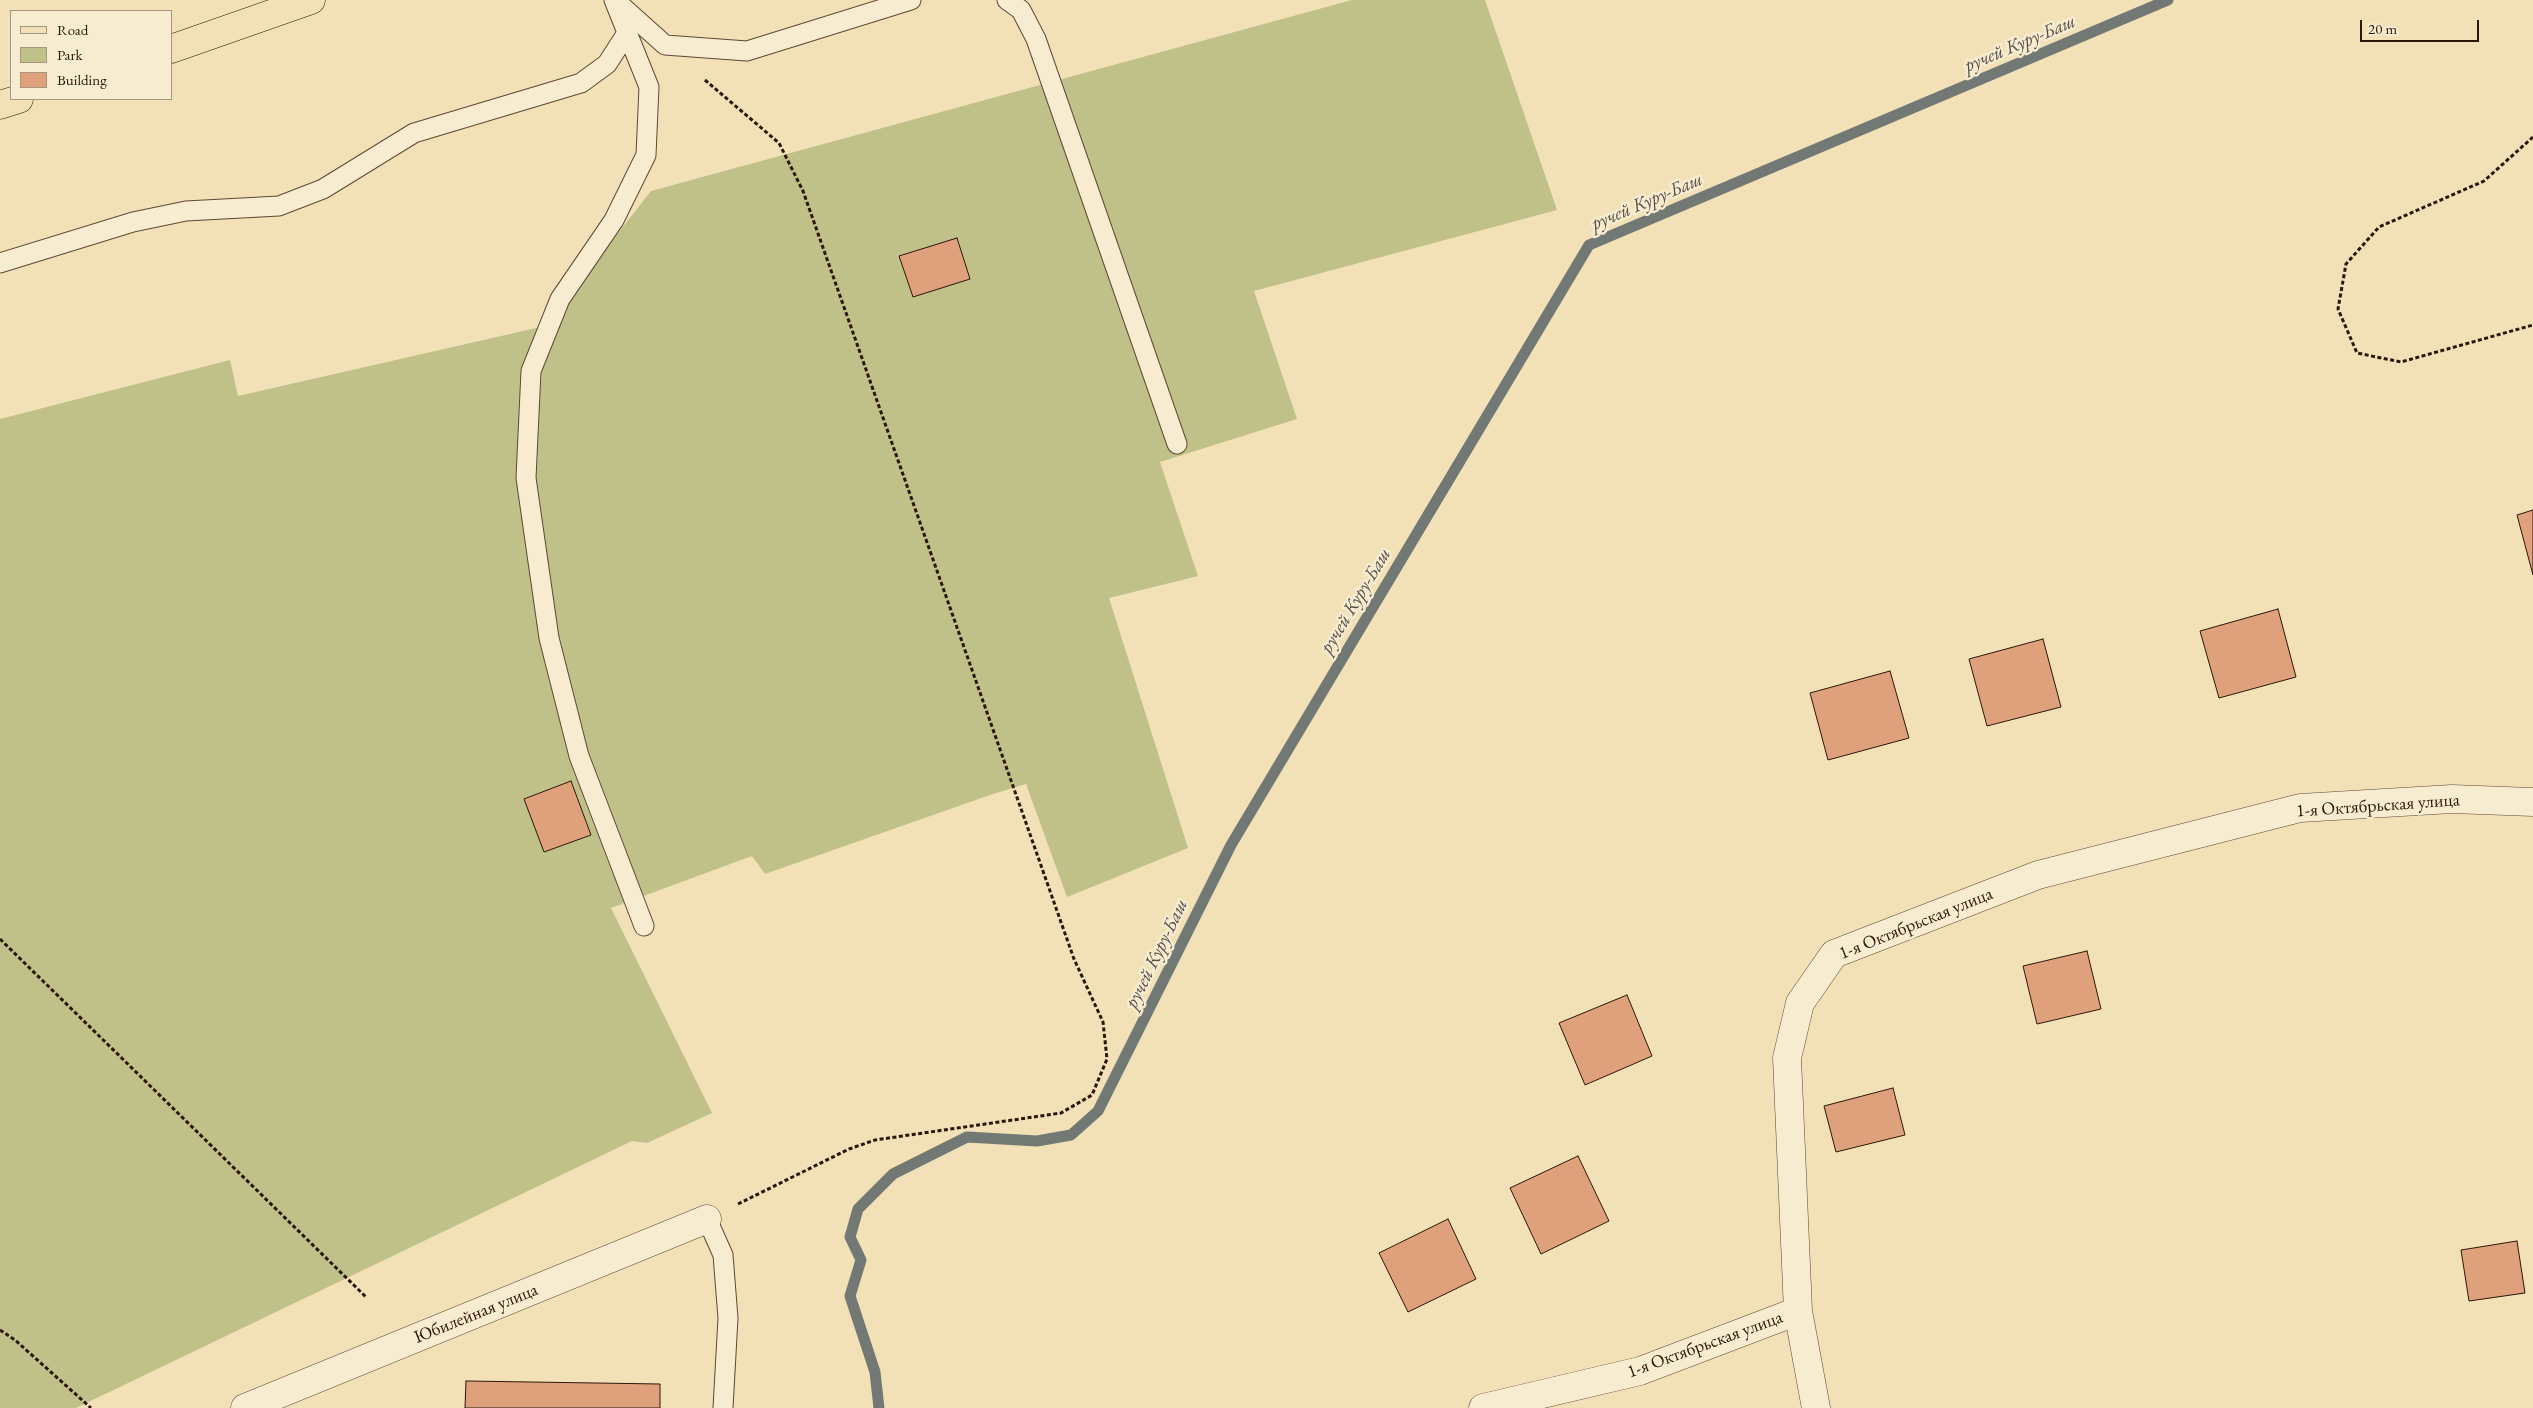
<!DOCTYPE html>
<html>
<head>
<meta charset="utf-8">
<style>
	body { margin:0 }
	#map { position:relative; width:2533px; height:1408px; overflow:hidden; background:#f2e0b6; font-family:"EB Garamond",serif }
	canvas { display:block }
	.legend { position:absolute; left:10px; top:10px; width:162px; height:90px; box-sizing:border-box; background:#f7ebd0; border:1px solid #a69681; margin:0; padding:6px 9px; list-style:none; font-size:15px; color:#2c160a }
	.legend li { display:flex; align-items:center; gap:10px; height:25px }
	.legend b { width:25px; border:1px solid #a69681 }
	.scale { position:absolute; left:2360px; top:20px; width:119px; height:22px; box-sizing:border-box; border:2px solid #2c160a; border-top:0; padding-left:6px; font-size:15px; line-height:18px; white-space:nowrap; color:#2c160a; -webkit-text-stroke:4px #f7ebd0; paint-order:stroke }
</style>
</head>
<body>
<div id="map">
<canvas width="2533" height="1408"></canvas>
<ul class="legend">
<li><b style="height:6px;background:#f2e0b6"></b>Road</li>
<li><b style="height:14px;background:#c0c189"></b>Park</li>
<li><b style="height:14px;background:#dfa17b"></b>Building</li>
</ul>
<div class="scale">20 m</div>
</div>
<script>
const ctx = document.querySelector('canvas').getContext('2d');
ctx.lineJoin = 'round';
function paint(path, color) {
  ctx.fillStyle = color;
  ctx.fill(path, 'evenodd');
}
function poly(rows) {
  const path = new Path2D();
  for (const r of rows) {
    path.moveTo(r[0], r[1]);
    for (let i = 2; i < r.length; i += 2) path.lineTo(r[i], r[i + 1]);
  }
  return path;
}
function trace(path, color, width, dash) {
  ctx.strokeStyle = color;
  ctx.lineWidth = width;
  ctx.lineCap = dash ? 'butt' : 'round';
  ctx.setLineDash(dash || []);
  ctx.stroke(path);
}
function write(font, color, halo, rows, align = 'center') {
  ctx.font = font + ' "EB Garamond",serif';
  ctx.lineWidth = 5;
  ctx.setLineDash([]);
  ctx.textBaseline = 'middle';
  ctx.strokeStyle = halo;
  ctx.fillStyle = color;
  for (const [text, x, y, turn = 0] of rows) {
    ctx.save();
    ctx.translate(x, y);
    ctx.rotate((+turn || 0) * Math.PI / 180);
    ctx.textAlign = isNaN(turn) ? turn : align;
    if (halo) ctx.strokeText(text, 0, 0);
    ctx.fillText(text, 0, 0);
    ctx.restore();
  }
}
const green = poly([
	[1352,0,1485,0,1557,210,1254,291,1297,419,1160,462,1198,576,1109,598,1188,848,1067,897,1026,784,990,795,765,874,752,856,611,908,712,1113,647,1143,632,1141,76,1408,0,1408,0,419,230,360,238,396,545,326,651,191]
]);
const stream = poly([
	[879,1408,875,1372,850,1296,861,1260,850,1237,858,1209,893,1174,967,1137,1037,1141,1071,1135,1098,1111,1231,845,1589,245,2168,0]
]);
const building = poly([
	[957,238,970,279,913,297,899,256,957,238],
	[2533,510,2533,575,2517,515,2533,510],
	[2278,609,2296,677,2219,698,2200,631,2278,609],
	[2043,639,2061,707,1987,726,1969,659,2043,639],
	[1890,671,1909,738,1828,760,1810,693,1890,671],
	[571,781,591,835,544,852,524,799,571,781],
	[2087,951,2101,1009,2037,1024,2023,966,2087,951],
	[1627,995,1652,1056,1585,1085,1559,1023,1627,995],
	[1893,1088,1905,1135,1836,1152,1824,1106,1893,1088],
	[1578,1156,1609,1221,1541,1254,1510,1188,1578,1156],
	[1448,1219,1476,1279,1408,1312,1379,1253,1448,1219],
	[2517,1241,2525,1293,2469,1301,2461,1250,2517,1241],
	[466,1381,660,1384,660,1408,465,1408,466,1381]
]);
const path = poly([
	[705,80,779,143,803,191,1074,959,1103,1022,1107,1059,1092,1095,1061,1113,875,1140,849,1149,738,1204],
	[2533,137,2484,181,2379,227,2346,264,2338,309,2357,353,2401,362,2533,325],
	[0,939,367,1298],
	[0,1330,15,1340,91,1408]
]);
const service = poly([
	[614,0,649,87,646,155,614,220,560,299,531,371,526,478,549,638,579,756,644,926],
	[1007,0,1021,10,1036,39,1177,444],
	[617,2,665,45,747,51,911,0],
	[0,263,133,222,186,211,279,206,323,189,414,133,581,83,607,64,627,33],
	[707,1219,723,1255,728,1318,723,1408]
]);
const minor = poly([
	[1798,1311,1816,1408],
	[245,1408,707,1219],
	[1483,1408,1640,1371,1798,1311,1787,1058,1800,1003,1834,954,2038,875,2300,808,2452,799,2533,802]
]);
const primary = poly([
	[171,49,311,0],
	[0,105,19,99]
]);
const streetNames = [
	["1-я Октябрьская улица",2378,806,-4],
	["1-я Октябрьская улица",1916,924,-22],
	["Юбилейная улица",476,1314,-22],
	["1-я Октябрьская улица",1705,1345,-20]
];
const waterNames = [
	["ручей Куру-Баш",2020,44,-23],
	["ручей Куру-Баш",1647,202,-23],
	["ручей Куру-Баш",1356,601,-59],
	["ручей Куру-Баш",1157,954,-64]
];
paint(green, '#c0c189');
trace(stream, '#727874', 11);
paint(building, '#dfa17b');
trace(building, '#2c160a', 1);
trace(service, '#5e4835', 21);
trace(minor, '#5e4835', 29);
trace(primary, '#2c160a', 29);
trace(path, '#2c160a', 3, [4, 2.5]);
trace(service, '#f7ebd0', 19);
trace(minor, '#f7ebd0', 28);
trace(primary, '#f2e0b6', 28);
write('18px', '#2c160a', '#f7ebd0', streetNames);
write('italic 19px', '#554f48', '#f7ebd0', waterNames);
</script>
</body>
</html>
